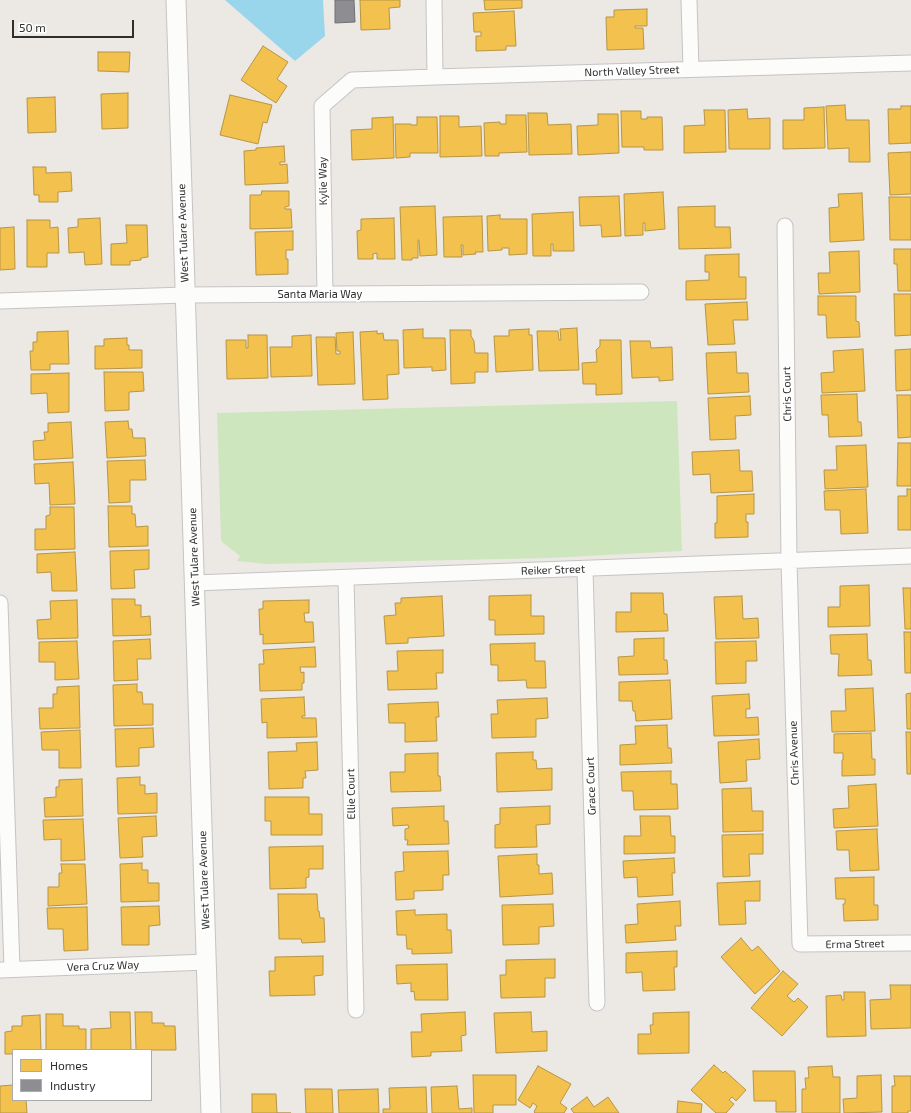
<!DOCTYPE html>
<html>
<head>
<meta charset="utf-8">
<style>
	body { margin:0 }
	#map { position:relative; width:911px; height:1113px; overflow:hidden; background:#ece8e4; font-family:"Exo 2",sans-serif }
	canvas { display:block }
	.legend { position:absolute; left:12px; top:1049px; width:140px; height:52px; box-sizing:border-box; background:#fff; border:1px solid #ababab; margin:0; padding:5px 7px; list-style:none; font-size:12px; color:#2e2e2e }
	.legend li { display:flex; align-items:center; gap:8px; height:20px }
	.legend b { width:20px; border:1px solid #ababab }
	.scale { position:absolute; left:12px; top:20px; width:122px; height:18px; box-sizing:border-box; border:2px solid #2e2e2e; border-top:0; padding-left:5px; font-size:12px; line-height:14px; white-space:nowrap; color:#2e2e2e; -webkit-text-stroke:3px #fff; paint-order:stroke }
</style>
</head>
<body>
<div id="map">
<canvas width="911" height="1113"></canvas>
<ul class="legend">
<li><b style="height:11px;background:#f2c14e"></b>Homes</li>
<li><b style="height:11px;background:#8d8d92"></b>Industry</li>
</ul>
<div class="scale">50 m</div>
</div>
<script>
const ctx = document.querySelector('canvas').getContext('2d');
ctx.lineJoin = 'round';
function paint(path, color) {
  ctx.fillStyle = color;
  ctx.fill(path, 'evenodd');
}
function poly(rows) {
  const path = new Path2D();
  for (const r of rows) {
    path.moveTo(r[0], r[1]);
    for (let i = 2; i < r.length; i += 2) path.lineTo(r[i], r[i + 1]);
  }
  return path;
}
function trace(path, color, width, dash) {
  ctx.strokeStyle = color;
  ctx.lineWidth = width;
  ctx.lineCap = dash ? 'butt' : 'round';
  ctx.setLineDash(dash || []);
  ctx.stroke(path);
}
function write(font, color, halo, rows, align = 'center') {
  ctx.font = font + ' "Exo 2",sans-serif';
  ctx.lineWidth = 4;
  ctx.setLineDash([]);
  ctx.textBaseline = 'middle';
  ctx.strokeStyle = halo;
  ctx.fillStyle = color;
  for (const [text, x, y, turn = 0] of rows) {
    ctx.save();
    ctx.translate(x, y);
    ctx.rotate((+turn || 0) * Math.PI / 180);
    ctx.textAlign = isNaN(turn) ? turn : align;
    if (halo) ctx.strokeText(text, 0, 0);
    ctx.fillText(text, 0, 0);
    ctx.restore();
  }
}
const green = poly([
	[677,401,682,551,549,558,267,564,237,561,240,556,222,542,221,539,217,413]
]);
const water = poly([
	[225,0,323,0,325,36,295,61]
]);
const homes = poly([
	[360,0,400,0,400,7,389,8,390,29,361,30,360,0],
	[484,0,522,0,522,8,485,10,484,0],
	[647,9,647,26,635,26,635,28,643,28,644,49,607,50,606,17,614,17,614,10,647,9],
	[514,11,516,46,506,46,506,50,476,51,476,36,481,36,481,32,474,32,473,13,514,11],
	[263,46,288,62,277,79,287,86,276,103,241,80,263,46],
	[98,52,130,52,129,72,98,71,98,52],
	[128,93,128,128,102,129,101,94,128,93],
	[230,95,272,105,267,123,263,122,258,144,220,135,230,95],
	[55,97,56,132,28,133,27,98,55,97],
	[845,105,846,120,869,120,870,162,849,162,849,148,828,149,826,106,845,105],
	[901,106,911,106,911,143,889,144,888,109,901,109,901,106],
	[824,107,825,148,783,149,783,120,804,120,804,108,824,107],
	[747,109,748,119,770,118,770,149,729,149,728,110,747,109],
	[704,110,725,110,726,152,684,153,684,126,705,125,704,110],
	[621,111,641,111,641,119,647,119,647,117,662,117,663,150,644,150,644,147,622,147,621,111],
	[528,113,547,113,548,125,571,124,572,154,529,155,528,113],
	[598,114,618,114,619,153,578,155,577,126,598,125,598,114],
	[506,115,526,115,527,152,499,153,499,156,485,156,484,123,500,122,500,124,506,124,506,115],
	[440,116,459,116,459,127,481,126,482,156,440,157,440,116],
	[393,117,394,158,352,160,351,130,372,129,372,118,393,117],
	[417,117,437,117,438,153,410,153,410,157,396,158,395,124,411,124,411,125,417,125,417,117],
	[284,146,285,162,280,162,280,165,287,164,288,183,245,185,244,151,256,150,256,148,284,146],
	[911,152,911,194,890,195,888,153,911,152],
	[33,167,46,167,46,173,71,172,72,191,58,192,58,202,39,202,39,195,34,195,33,167],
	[262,191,289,191,289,206,285,207,285,209,291,209,292,228,250,229,250,195,261,195,262,191],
	[663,192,665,229,645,231,645,223,643,223,643,235,625,236,624,194,663,192],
	[862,193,864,240,830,242,829,208,839,207,838,194,862,193],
	[619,196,621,236,602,237,601,225,580,226,579,197,619,196],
	[889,197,911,197,911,240,890,240,889,197],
	[435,206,437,255,420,256,419,240,418,240,418,258,412,258,412,260,402,260,400,207,435,206],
	[715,206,715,227,730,227,731,248,679,249,678,207,715,206],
	[573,212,574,251,553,251,553,244,551,244,551,256,533,256,532,214,573,212],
	[500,215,500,219,527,219,527,254,509,255,509,248,502,248,502,250,488,251,487,216,500,215],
	[482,216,483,252,475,252,476,254,463,255,463,245,461,245,462,257,444,257,443,217,482,216],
	[100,218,102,264,85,265,84,252,69,253,68,228,78,227,78,219,100,218],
	[394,218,395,259,377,259,377,253,373,254,373,259,358,259,357,231,361,230,361,219,394,218],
	[27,220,50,220,50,228,58,227,59,253,47,253,47,267,27,267,27,220],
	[126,225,147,225,148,257,141,258,141,260,130,261,130,265,111,265,111,244,127,243,126,225],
	[14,227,15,269,0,270,0,228,14,227],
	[293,231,293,250,286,250,286,259,288,259,288,274,256,275,255,232,293,231],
	[894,249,911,249,911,291,898,291,897,264,894,264,894,249],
	[859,251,860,292,819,294,818,273,830,273,829,252,859,251],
	[739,254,739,277,746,277,746,299,686,300,686,281,709,280,709,272,705,272,705,255,739,254],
	[894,294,911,294,911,335,895,336,894,294],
	[818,296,856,296,856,321,859,322,860,337,827,338,826,315,818,315,818,296],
	[747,302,748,320,733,320,735,344,708,345,705,304,747,302],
	[577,328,579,370,539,371,537,331,558,331,559,340,561,340,560,329,577,328],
	[423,329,423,338,445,338,446,370,432,371,432,367,404,368,403,330,423,329],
	[529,329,529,335,532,335,533,370,496,372,494,336,509,336,509,330,529,329],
	[450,330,471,330,471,336,474,341,475,353,488,353,488,372,475,372,475,383,451,384,450,330],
	[68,331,69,364,50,364,50,370,31,370,30,351,33,351,33,342,37,342,37,332,68,331],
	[377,331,377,334,383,333,384,340,398,340,399,374,387,375,388,399,363,400,360,332,377,331],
	[353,332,355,384,318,385,316,337,335,337,336,354,340,354,340,351,337,351,336,333,353,332],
	[248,335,267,335,268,378,227,379,226,340,246,340,246,348,248,348,248,335],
	[311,335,312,376,271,377,270,347,292,347,292,336,311,335],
	[127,338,127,345,129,345,129,350,142,350,142,368,95,369,95,346,104,346,104,339,127,338],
	[600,340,621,340,622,394,596,395,596,384,583,384,582,363,597,362,596,350,600,346,600,340],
	[630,341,650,341,651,348,672,347,673,380,659,381,659,377,632,378,630,341],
	[863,349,865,391,822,393,821,373,834,372,833,351,863,349],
	[911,349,911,390,896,391,895,350,911,349],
	[736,352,737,373,748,373,749,392,708,394,706,353,736,352],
	[104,372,143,372,144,391,129,392,129,410,105,411,104,372],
	[69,373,69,412,48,413,47,393,31,394,31,374,69,373],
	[857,394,858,422,861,422,862,436,829,437,828,415,822,415,821,395,857,394],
	[897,395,911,395,911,437,898,438,897,395],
	[750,396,751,415,735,416,736,439,710,440,708,398,750,396],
	[128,421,129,429,132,429,133,438,145,438,146,456,107,458,105,422,128,421],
	[71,422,73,458,34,460,33,441,45,440,44,432,48,432,48,423,71,422],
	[898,443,911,443,911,486,897,486,898,443],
	[866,445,868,487,825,489,824,470,837,470,836,446,866,445],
	[739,450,740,471,752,471,753,491,711,493,710,474,693,475,692,452,739,450],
	[145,460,146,480,130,480,130,502,109,503,107,461,145,460],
	[73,462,75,504,50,505,49,483,35,484,34,464,73,462],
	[866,489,868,533,841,534,840,510,825,510,824,491,866,489],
	[907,489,911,489,911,530,898,530,898,496,907,496,907,489],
	[754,494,754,514,746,514,746,522,748,522,748,537,715,538,715,523,717,523,717,496,754,494],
	[108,506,132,506,132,514,135,514,136,527,148,526,148,546,109,547,108,506],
	[50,507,74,507,75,549,35,550,35,529,46,529,46,516,50,515,50,507],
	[149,550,149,569,134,570,135,588,111,589,110,551,149,550],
	[75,552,77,591,52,591,51,572,37,573,37,554,75,552],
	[869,585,870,626,828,627,828,607,840,607,840,586,869,585],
	[903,588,911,588,911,629,905,629,903,588],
	[631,593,663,593,664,614,667,614,668,631,616,632,616,612,631,612,631,593],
	[531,595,531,616,544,616,544,634,495,635,495,620,489,620,489,596,531,595],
	[442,596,444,636,408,638,408,643,386,644,384,616,396,615,395,603,401,603,401,598,442,596],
	[742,596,743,619,758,618,759,638,716,639,714,597,742,596],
	[112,599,135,599,135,605,141,605,141,617,150,616,151,635,113,636,112,599],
	[77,600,78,638,38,639,37,620,51,619,50,601,77,600],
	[309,600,309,613,304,613,305,622,313,622,314,642,263,644,263,634,260,635,259,609,263,609,263,601,309,600],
	[904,632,911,632,911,673,905,673,904,632],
	[867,634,868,660,871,660,872,675,838,676,839,654,831,654,830,635,867,634],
	[664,638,664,660,667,660,668,674,619,675,618,657,634,656,634,639,664,638],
	[150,639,151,659,137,659,138,680,114,681,113,641,150,639],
	[77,641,79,679,55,680,55,662,39,662,39,642,77,641],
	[756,641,757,661,746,661,746,683,716,684,715,642,756,641],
	[535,643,535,661,545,661,546,688,527,688,526,680,498,681,498,665,491,665,490,644,535,643],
	[315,647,316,667,300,667,301,673,304,672,304,683,302,683,302,690,260,691,259,664,264,664,263,650,315,647],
	[443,650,443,673,436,673,437,689,388,690,387,671,398,671,397,651,443,650],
	[670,680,672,719,636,721,635,711,633,711,632,701,619,701,619,682,670,680],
	[137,684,137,692,142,692,143,704,153,704,153,725,114,726,113,685,137,684],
	[79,686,80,728,40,729,39,708,53,708,53,694,57,694,57,687,79,686],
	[873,688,875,731,832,732,831,711,846,711,845,689,873,688],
	[911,693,911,729,907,729,906,694,911,693],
	[749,694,750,709,746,709,746,718,758,717,759,735,714,736,712,696,749,694],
	[304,697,305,716,302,716,302,718,316,718,317,737,267,738,267,722,262,723,261,699,304,697],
	[547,698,548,718,536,719,536,737,492,738,491,714,498,714,497,700,547,698],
	[438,702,439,717,436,717,437,741,405,742,405,723,389,723,388,704,438,702],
	[667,725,668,748,671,748,672,763,620,765,620,745,636,744,635,726,667,725],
	[153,728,154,747,139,748,139,766,116,767,115,729,153,728],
	[80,730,81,768,59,768,59,750,42,750,41,732,80,730],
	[906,732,911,732,911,774,907,774,906,732],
	[871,733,872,759,875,759,875,775,842,776,842,760,843,760,843,753,834,753,834,734,871,733],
	[759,739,760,759,746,760,747,781,720,783,718,742,759,739],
	[317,742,318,770,305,771,306,778,303,778,303,788,269,789,268,752,297,751,296,743,317,742],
	[533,752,533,760,536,760,537,769,552,768,552,790,497,792,496,753,533,752],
	[438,753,438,776,440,776,441,791,391,792,390,772,405,772,405,754,438,753],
	[671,771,671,784,677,784,678,809,634,810,633,791,622,791,621,772,671,771],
	[140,777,140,785,145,785,145,794,157,793,157,813,118,814,117,778,140,777],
	[82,779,83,816,45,817,44,798,56,797,56,787,59,787,59,780,82,779],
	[876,784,878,826,834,828,833,809,849,808,848,786,876,784],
	[751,788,752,811,763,811,763,831,723,832,722,789,751,788],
	[265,797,309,797,309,814,322,814,322,835,271,835,271,821,265,821,265,797],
	[444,806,444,821,448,821,449,844,407,845,408,840,405,840,405,829,409,828,408,825,393,826,392,808,444,806],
	[550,806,550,824,536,825,537,847,495,848,495,825,500,824,500,808,550,806],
	[156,816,157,836,142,837,143,857,120,858,118,818,156,816],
	[640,816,670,816,671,836,675,836,675,853,624,854,624,836,641,836,640,816],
	[83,819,85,860,61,861,61,839,44,840,43,820,83,819],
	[877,829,879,870,850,871,849,850,837,850,836,831,877,829],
	[763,834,763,854,749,854,750,876,723,877,722,835,763,834],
	[323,846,323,869,309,869,309,877,306,878,306,888,270,889,269,847,323,846],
	[448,851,449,875,443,875,443,890,414,891,414,899,396,900,395,872,404,871,403,852,448,851],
	[537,854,537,865,539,865,539,874,552,873,553,894,500,897,498,856,537,854],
	[674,858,675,873,672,873,673,895,638,897,637,877,624,878,623,861,674,858],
	[142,863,142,870,148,870,148,883,159,883,159,901,121,902,120,864,142,863],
	[61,864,85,864,87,904,48,906,48,887,59,887,59,873,62,873,61,864],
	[874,877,874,905,878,905,878,920,844,921,843,904,845,904,845,899,836,899,835,878,874,877],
	[760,881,760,901,745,901,746,924,719,925,717,883,760,881],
	[278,894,317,894,318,911,319,911,320,918,324,918,325,942,302,943,301,939,279,939,278,894],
	[680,901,681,926,675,926,676,940,626,943,625,925,638,924,637,904,680,901],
	[553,904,554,926,539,927,539,944,503,945,502,905,553,904],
	[159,906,160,925,149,926,149,945,122,945,121,907,159,906],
	[87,907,88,950,64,951,63,929,48,929,47,908,87,907],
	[415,910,415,915,447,914,447,930,451,930,452,953,412,954,412,949,407,949,406,935,397,935,396,911,415,910],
	[741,938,752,951,758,946,780,971,755,994,721,957,741,938],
	[677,951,677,967,674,967,675,990,643,991,642,972,626,973,626,953,677,951],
	[323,956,323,975,314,976,315,995,270,996,269,971,275,971,275,957,323,956],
	[555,959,555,978,545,978,545,997,501,998,500,975,506,975,506,960,555,959],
	[447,964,448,1000,415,1000,414,991,411,992,411,983,397,984,396,965,447,964],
	[783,971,798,984,787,996,794,1002,798,998,808,1007,782,1036,751,1008,783,971],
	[890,985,911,985,911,1028,871,1029,870,1000,891,999,890,985],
	[844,992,865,992,866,1036,827,1037,826,996,841,995,842,1000,844,1000,844,992],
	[110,1012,130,1012,131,1050,91,1050,91,1029,111,1028,110,1012],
	[135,1012,152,1012,152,1023,164,1023,164,1026,175,1026,176,1050,136,1050,135,1012],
	[465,1012,466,1035,461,1036,462,1051,431,1052,431,1056,412,1057,411,1032,422,1032,421,1014,465,1012],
	[531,1012,532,1032,547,1031,547,1051,496,1053,494,1013,531,1012],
	[689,1012,689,1053,638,1054,638,1034,651,1034,650,1025,653,1025,653,1013,689,1012],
	[46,1014,63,1014,63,1026,79,1026,79,1029,86,1029,86,1050,46,1050,46,1014],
	[40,1015,41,1050,13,1050,13,1054,5,1054,5,1032,12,1031,12,1026,22,1026,22,1016,40,1015],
	[714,1065,723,1073,725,1071,746,1090,736,1101,732,1097,729,1100,734,1104,726,1113,716,1113,691,1090,714,1065],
	[538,1066,571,1084,560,1103,567,1108,564,1113,535,1113,534,1112,537,1106,533,1103,530,1108,518,1100,538,1066],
	[832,1066,833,1077,840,1077,840,1113,802,1113,802,1089,806,1089,805,1078,809,1078,808,1067,832,1066],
	[753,1071,795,1071,796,1112,776,1112,776,1101,754,1101,753,1071],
	[473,1075,516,1075,516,1105,493,1105,493,1113,474,1113,473,1075],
	[881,1075,882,1112,844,1113,843,1099,857,1098,857,1076,881,1075],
	[894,1076,911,1076,911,1111,908,1111,908,1113,892,1113,892,1086,895,1086,894,1076],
	[13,1085,13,1100,26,1100,27,1113,0,1113,0,1086,13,1085],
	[457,1086,459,1109,472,1108,472,1113,432,1113,431,1087,457,1086],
	[426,1087,427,1113,383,1113,383,1109,390,1109,389,1088,426,1087],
	[305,1089,332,1089,333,1113,306,1113,305,1089],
	[378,1089,379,1113,339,1113,338,1090,378,1089],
	[252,1094,276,1094,277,1113,291,1113,252,1113,252,1094],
	[587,1097,594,1107,608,1097,619,1113,574,1113,571,1109,587,1097],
	[678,1101,702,1104,701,1113,677,1113,678,1101]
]);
const industry = poly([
	[335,0,354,0,355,22,335,23,335,0]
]);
const minor = poly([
	[434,0,435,77],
	[689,0,691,69],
	[785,226,789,561,800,944,911,943],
	[325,294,322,106,352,80,435,77,911,63],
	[0,301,185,295,641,292],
	[585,569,597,1003],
	[346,578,356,1010],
	[194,583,911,556],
	[0,603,12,969],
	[0,970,207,962]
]);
const tertiary = poly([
	[176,0,211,1113]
]);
const streetNames = [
	["North Valley Street",632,71,-2],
	["Kylie Way",323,181,-91],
	["West Tulare Avenue",183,233,-92],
	["Santa Maria Way",320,294],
	["Chris Court",787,394,-91],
	["West Tulare Avenue",194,557,-92],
	["Reiker Street",553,570,-2],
	["Chris Avenue",794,753,-92],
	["Grace Court",591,786,-92],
	["Ellie Court",351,794,-91],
	["West Tulare Avenue",204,880,-92],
	["Erma Street",855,944,-1],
	["Vera Cruz Way",103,966,-2]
];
paint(green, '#cee6be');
paint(water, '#99d6ec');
paint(homes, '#f2c14e');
trace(homes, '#b79544', 1);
paint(industry, '#8d8d92');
trace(industry, '#707074', 1);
trace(minor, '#c5c4c5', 17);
trace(tertiary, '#c5c4c5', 21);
trace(minor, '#fcfcfb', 15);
trace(tertiary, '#fcfcfb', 19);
write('11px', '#2e2e2e', '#fff', streetNames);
</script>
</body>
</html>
